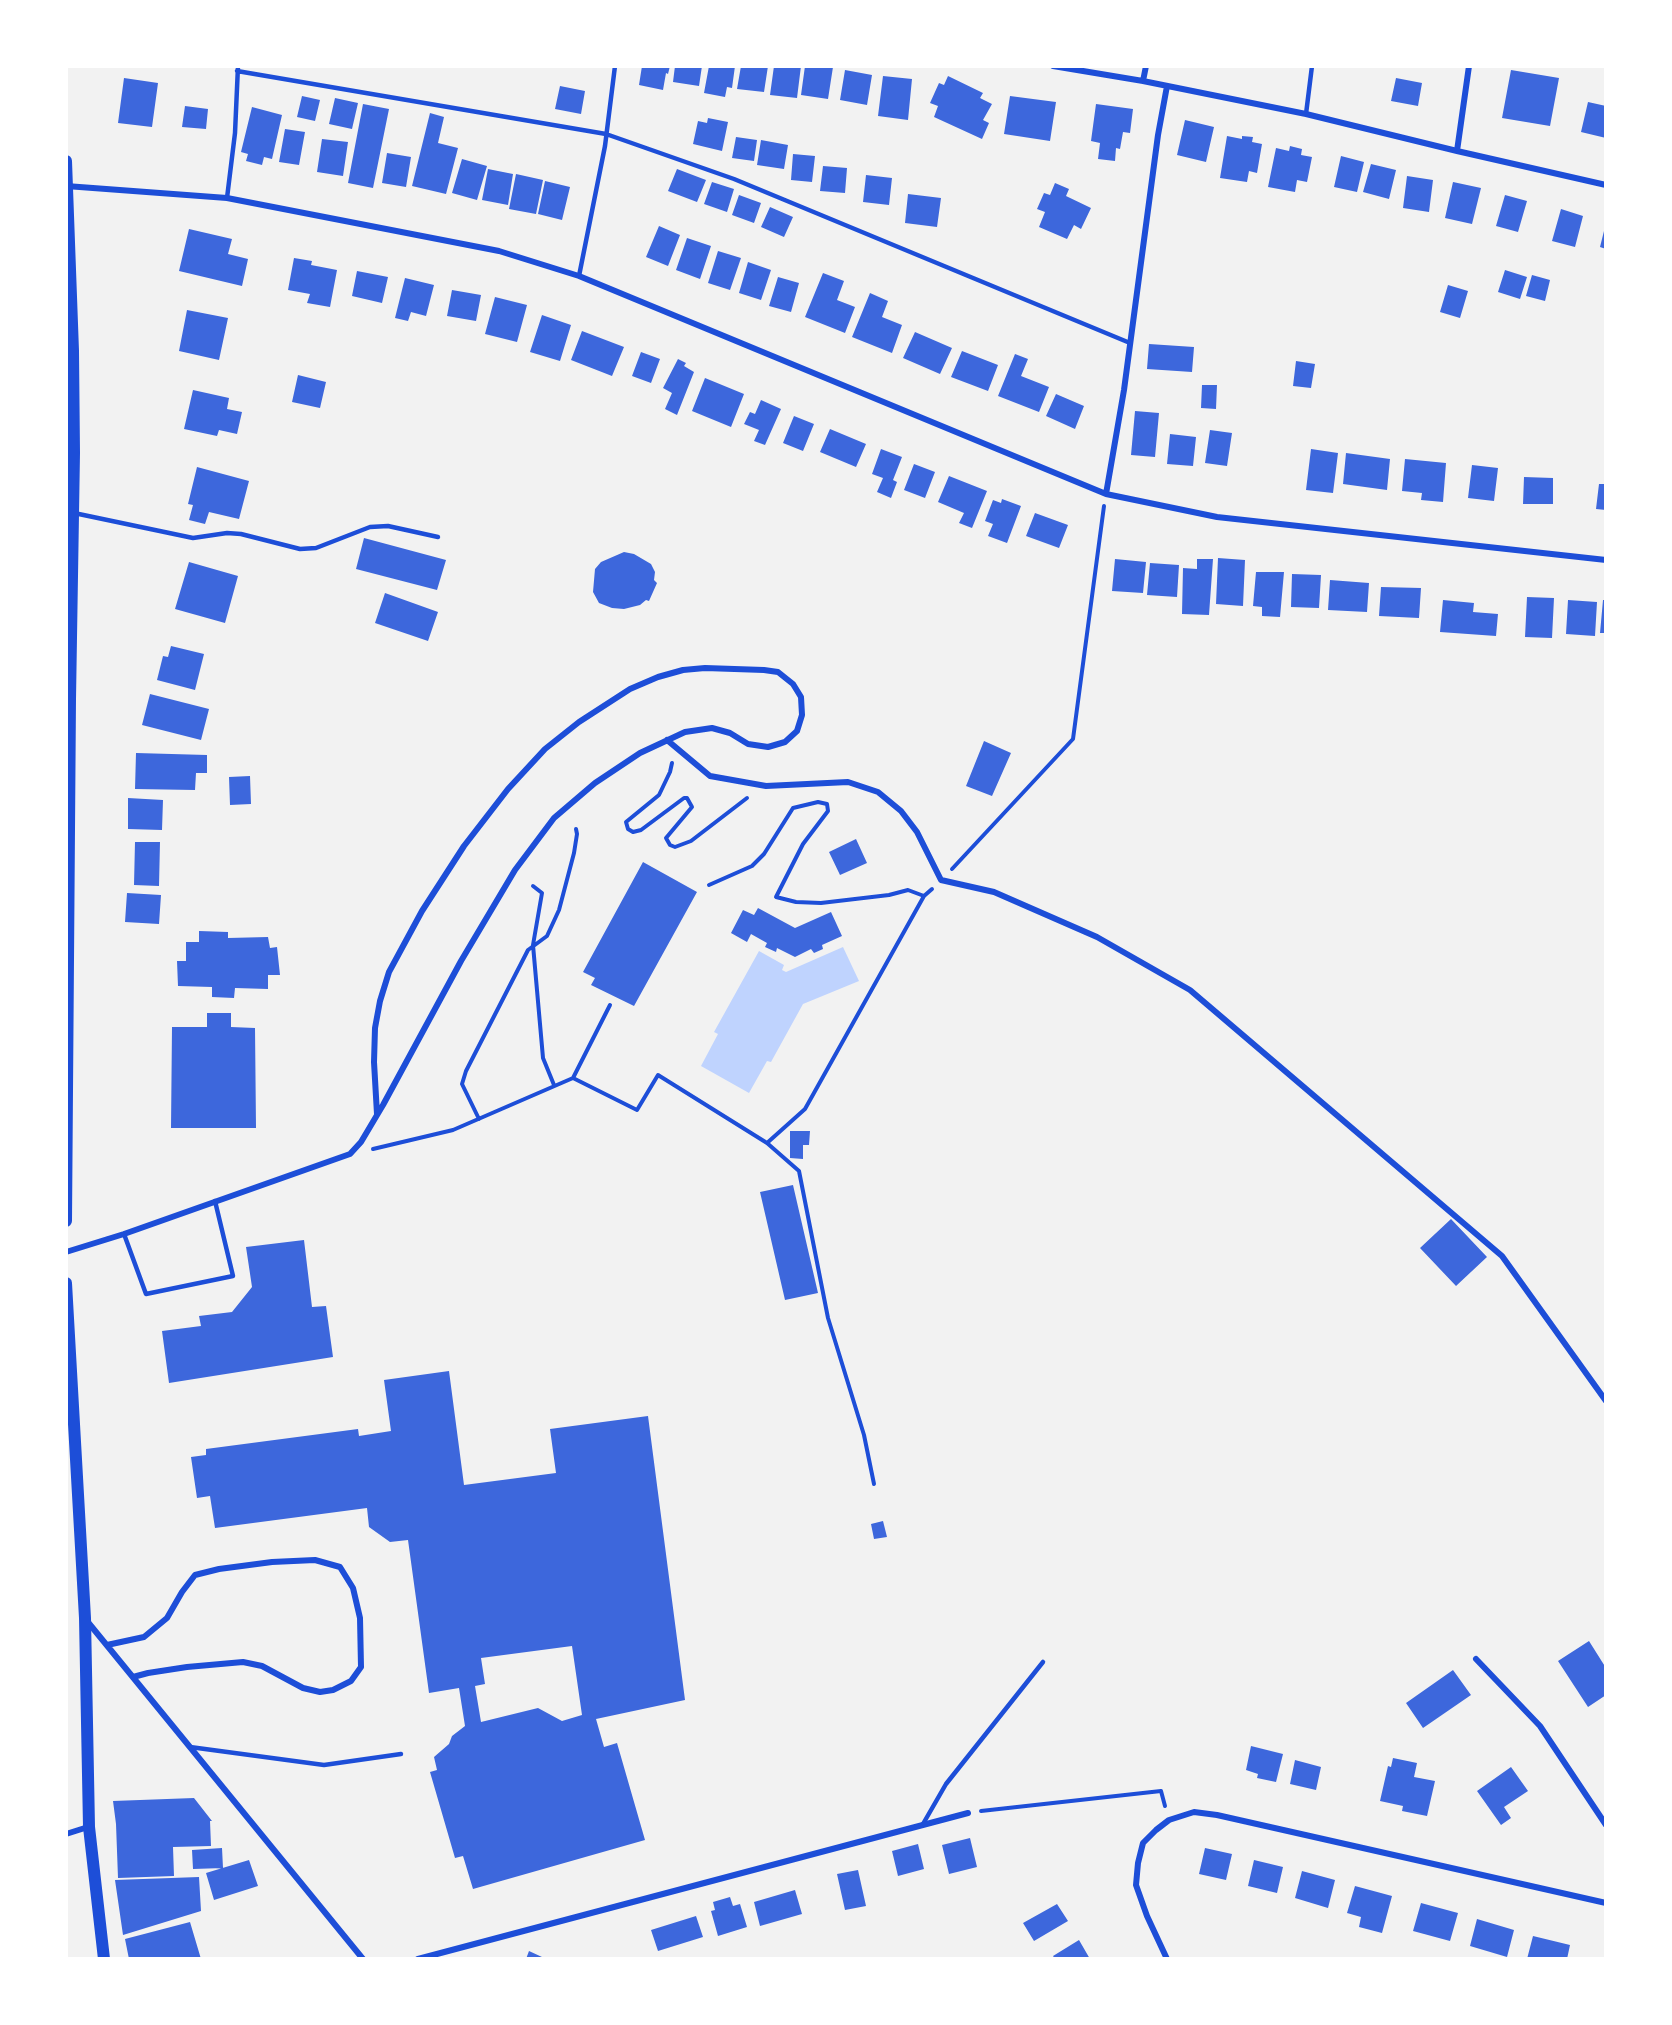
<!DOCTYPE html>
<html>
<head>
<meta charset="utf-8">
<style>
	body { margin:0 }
	#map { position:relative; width:1672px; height:2025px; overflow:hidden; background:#f2f2f2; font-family:"Fira Sans Condensed",sans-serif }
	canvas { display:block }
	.frame { position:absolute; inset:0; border:68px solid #fff; pointer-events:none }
</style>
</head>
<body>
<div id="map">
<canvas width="1672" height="2025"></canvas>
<div class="frame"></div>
</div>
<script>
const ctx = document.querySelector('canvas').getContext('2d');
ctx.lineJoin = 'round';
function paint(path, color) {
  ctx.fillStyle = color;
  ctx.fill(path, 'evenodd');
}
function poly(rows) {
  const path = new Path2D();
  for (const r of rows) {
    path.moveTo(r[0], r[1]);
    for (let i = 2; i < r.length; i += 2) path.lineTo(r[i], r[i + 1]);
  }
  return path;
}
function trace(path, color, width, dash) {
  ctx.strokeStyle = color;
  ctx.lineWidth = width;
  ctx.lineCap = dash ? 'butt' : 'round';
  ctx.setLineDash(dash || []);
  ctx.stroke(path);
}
const water = poly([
	[843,947,859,981,803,1004,771,1062,767,1061,749,1093,701,1066,718,1034,714,1032,759,951,784,965,782,970,786,972]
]);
const building = poly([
	[642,66,670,66,668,74,666,73,663,90,639,85],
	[675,66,702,66,699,86,673,82],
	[709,66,735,66,732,88,727,87,725,97,704,93],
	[741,66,768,66,764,92,737,89],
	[774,66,801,66,797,98,770,95],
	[805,66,833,67,828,99,801,95],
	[845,70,872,75,867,105,840,100],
	[1511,70,1559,78,1550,126,1502,118],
	[883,76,912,79,908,120,878,116],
	[948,76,983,93,980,98,992,104,983,120,989,123,982,139,934,117,938,106,930,103,939,83,944,85],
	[124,78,158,83,152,127,118,123],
	[1396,78,1422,83,1418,106,1391,101],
	[560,86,585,91,581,114,555,109],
	[302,96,320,100,315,121,297,117],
	[1010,96,1056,102,1050,141,1004,134],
	[335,98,358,103,352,129,329,124],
	[1588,102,1606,106,1606,138,1581,132],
	[363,104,389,109,373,188,348,183],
	[1096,104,1133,109,1130,133,1123,132,1120,149,1116,148,1115,161,1098,159,1100,143,1091,141],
	[185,106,208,109,206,129,182,127],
	[252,107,282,115,272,159,264,157,262,165,246,161,248,154,241,152],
	[430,113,444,117,438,143,458,148,446,194,412,186],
	[708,118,728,122,722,151,693,144,698,121,707,123],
	[1185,120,1214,127,1206,162,1177,155],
	[285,129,305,132,299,165,279,162],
	[1227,136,1242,139,1242,136,1253,137,1252,142,1262,144,1257,173,1249,171,1247,182,1220,178],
	[736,137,757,140,754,161,732,158],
	[322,139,348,142,343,176,317,172],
	[761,140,788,145,784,169,757,165],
	[1290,146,1302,149,1301,155,1312,157,1307,182,1297,180,1295,192,1268,187,1276,148,1289,151],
	[387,153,411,157,406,187,382,183],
	[793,154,815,156,812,182,791,180],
	[1341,156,1364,162,1357,192,1334,187],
	[462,159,487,166,477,200,452,193],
	[1371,164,1396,170,1389,199,1363,192],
	[823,166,847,168,845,193,820,191],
	[488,169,513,174,508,205,482,200],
	[677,169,706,180,697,202,668,191],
	[516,174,543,180,536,214,509,209],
	[866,175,892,178,889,205,863,202],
	[1407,176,1433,180,1429,212,1403,208],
	[545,181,570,187,562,220,538,214],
	[712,182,734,189,727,212,704,204],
	[1453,182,1481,188,1472,224,1445,218],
	[1055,183,1069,189,1066,196,1091,208,1081,229,1074,225,1067,239,1039,227,1045,212,1037,209,1044,193,1050,195],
	[908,194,941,198,937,227,905,223],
	[739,195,761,203,754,223,732,215],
	[1505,195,1527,201,1518,232,1496,226],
	[770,207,793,217,784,237,761,227],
	[1561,209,1583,216,1575,247,1552,241],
	[659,226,680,235,668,266,646,257],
	[1605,227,1606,227,1606,249,1600,247],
	[189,229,232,239,228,254,248,259,242,286,179,271],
	[687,238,711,246,700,279,676,270],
	[718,251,741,258,730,290,708,283],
	[294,258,312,261,311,265,337,270,330,307,307,303,310,294,288,290],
	[748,262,771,270,761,300,739,293],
	[1505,270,1527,277,1520,299,1498,292],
	[357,271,388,277,382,303,352,296],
	[823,273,844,281,837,300,855,307,845,333,805,317],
	[1532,275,1550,280,1545,301,1526,296],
	[778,277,799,283,791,312,769,306],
	[405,278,434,285,426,316,411,312,408,321,395,318],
	[1448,285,1468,291,1460,318,1440,312],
	[452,290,481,295,476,321,447,316],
	[870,293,888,301,882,317,902,325,892,353,852,337],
	[495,297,527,305,517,342,485,334],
	[187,310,228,318,219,360,179,351],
	[542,315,571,325,560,361,530,352],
	[582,331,624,347,612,376,571,360],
	[915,332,952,348,940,374,903,358],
	[1149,344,1194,347,1192,372,1147,369],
	[962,351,998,365,988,391,951,377],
	[641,352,660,359,651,383,632,376],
	[1015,354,1028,359,1021,376,1049,387,1039,412,998,396],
	[678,359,686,363,684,366,694,372,677,415,665,409,672,393,663,388],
	[1296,361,1315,364,1311,388,1293,386],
	[298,375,326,382,320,408,292,402],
	[705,378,744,394,731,427,692,411],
	[1202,385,1217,385,1216,409,1201,408],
	[193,390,229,398,227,409,242,412,237,434,219,430,217,436,184,429],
	[1056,394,1084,406,1075,429,1046,416],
	[761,400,781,409,765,445,754,441,759,430,744,424,750,412,755,414],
	[1135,411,1159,413,1155,457,1131,455],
	[794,416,814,424,803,451,783,443],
	[830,429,866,444,856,467,820,452],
	[1210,430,1232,433,1227,466,1205,463],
	[1170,434,1196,437,1193,466,1167,464],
	[881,449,902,457,893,480,897,482,891,498,877,492,883,478,872,474],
	[1311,449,1338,453,1333,493,1306,490],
	[1346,453,1390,459,1387,490,1343,484],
	[1405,459,1446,463,1443,502,1421,500,1422,493,1402,491],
	[914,464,935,472,925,498,904,490],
	[1472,465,1498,468,1494,501,1468,498],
	[197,467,249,481,239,519,209,512,205,524,189,520,193,505,188,504],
	[949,476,987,491,972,528,959,523,964,513,938,502],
	[1524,477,1553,478,1553,504,1523,504],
	[1599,484,1606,484,1606,510,1596,509],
	[1002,499,1021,506,1007,543,988,536,993,524,985,521,993,500,1001,503],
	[1035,513,1068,525,1059,548,1026,536],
	[364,538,446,560,437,590,356,569],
	[624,552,634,554,651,564,655,572,654,580,657,583,649,601,646,600,640,605,624,609,612,608,599,603,593,592,595,569,601,562],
	[1218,558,1245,560,1243,606,1216,604],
	[1115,559,1146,562,1143,593,1112,591],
	[1197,559,1213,559,1209,615,1182,614,1183,568,1197,569],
	[189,562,238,576,225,623,175,609],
	[1150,563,1179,565,1177,597,1147,595],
	[1256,572,1284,572,1280,617,1262,616,1262,607,1253,606],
	[1292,574,1321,575,1319,608,1291,607],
	[1330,580,1369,583,1367,612,1328,610],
	[1381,587,1421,588,1419,618,1379,616],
	[385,593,438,612,428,641,375,623],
	[1527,597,1554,598,1552,638,1525,637],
	[1443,600,1474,603,1473,612,1498,614,1496,636,1440,632],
	[1568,600,1597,602,1595,636,1566,634],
	[1603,600,1606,600,1606,633,1600,633],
	[171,646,204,654,195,690,157,680,163,656,168,657],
	[150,694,209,709,201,740,142,725],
	[984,741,1011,753,992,796,966,786],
	[136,753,207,755,207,773,196,773,195,790,135,789],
	[250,776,251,804,230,805,229,777],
	[128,798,163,800,162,830,128,829],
	[856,839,867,863,840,875,829,852],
	[135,842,160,842,159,886,134,885],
	[643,862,697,892,634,1006,591,985,595,978,583,972],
	[127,893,161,895,159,924,125,922],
	[758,908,795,928,831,912,842,936,822,945,823,949,814,953,811,949,795,957,777,948,776,952,765,947,767,943,751,934,747,942,731,933,743,910,754,915],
	[199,931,228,932,228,938,268,937,270,948,277,947,280,975,268,975,268,989,235,988,234,998,212,997,212,987,178,986,177,961,186,961,186,942,199,942],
	[207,1013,231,1013,231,1027,255,1028,256,1128,171,1128,172,1027,207,1027],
	[790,1131,810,1131,809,1145,803,1145,803,1159,790,1158],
	[793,1185,818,1293,785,1300,760,1192],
	[1451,1219,1487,1257,1456,1286,1420,1248],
	[304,1240,312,1307,326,1306,333,1357,169,1383,162,1331,201,1326,199,1316,232,1312,252,1287,246,1247],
	[449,1371,464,1485,556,1473,550,1429,648,1416,685,1700,596,1719,604,1747,617,1743,645,1840,473,1889,463,1856,455,1858,430,1772,437,1770,434,1757,449,1744,452,1736,465,1726,459,1688,429,1693,408,1540,390,1542,369,1527,367,1508,215,1528,210,1496,197,1498,191,1457,206,1455,206,1449,358,1429,359,1436,391,1431,384,1380],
	[572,1646,582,1715,562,1721,538,1708,481,1722,475,1686,485,1684,481,1658],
	[883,1521,887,1537,874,1539,871,1524],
	[1589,1641,1606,1668,1606,1695,1588,1707,1558,1661],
	[1453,1670,1471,1695,1423,1728,1406,1703],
	[1251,1746,1283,1754,1276,1782,1257,1778,1258,1774,1246,1770],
	[1393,1758,1417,1763,1414,1777,1435,1781,1427,1816,1402,1811,1403,1806,1380,1801,1388,1766,1391,1767],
	[1295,1760,1321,1767,1316,1790,1290,1784],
	[1511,1767,1528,1791,1504,1807,1511,1818,1501,1825,1477,1791],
	[194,1798,212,1821,210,1821,211,1846,173,1847,174,1876,118,1878,116,1824,113,1801],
	[970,1838,977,1867,949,1874,942,1845],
	[918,1844,924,1869,898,1876,892,1851],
	[222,1848,223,1868,193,1869,192,1850],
	[1205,1848,1232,1854,1226,1880,1199,1874],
	[249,1860,258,1886,214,1900,206,1873],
	[1254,1860,1283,1867,1277,1893,1248,1886],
	[858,1870,866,1906,845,1910,837,1874],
	[1302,1871,1335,1880,1328,1908,1295,1898],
	[199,1877,201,1911,123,1935,115,1880],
	[1355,1886,1392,1896,1382,1933,1359,1927,1361,1917,1347,1913],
	[795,1890,802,1914,760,1926,754,1902],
	[730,1897,733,1906,740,1904,747,1927,718,1936,711,1911,715,1910,713,1902],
	[1421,1903,1458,1913,1450,1941,1413,1931],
	[1057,1904,1068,1921,1034,1941,1023,1923],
	[696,1916,703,1937,658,1951,651,1930],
	[1477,1919,1514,1930,1507,1957,1470,1946],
	[190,1922,201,1959,129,1959,125,1939],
	[1533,1936,1570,1945,1567,1959,1527,1959],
	[1079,1940,1090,1959,1055,1959,1053,1956],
	[529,1951,542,1957,541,1959,526,1959]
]);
const path = poly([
	[672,763,670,772,659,795,626,822,628,829,633,832,641,830,684,798,687,798,692,807,666,838,670,845,675,847,691,841,747,798],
	[952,869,1073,739,1104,506],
	[709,885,752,866,764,854,793,808,818,802,827,804,828,811,803,844,776,897,796,902,821,903,889,895,908,890,924,896,932,889],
	[533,886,542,893,533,945,543,1058,554,1085],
	[610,1005,573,1078,637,1110,658,1075,767,1143,799,1171,828,1318,864,1435,874,1484],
	[479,1119,462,1084,466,1071,528,950,547,936,559,910,574,853,577,834,576,829],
	[767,1143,805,1109,924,896],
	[373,1149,453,1130,573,1078],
	[981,1811,1161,1791,1165,1806]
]);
const service = poly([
	[237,71,606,134,734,179,1130,343],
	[1306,114,1312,66],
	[227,198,235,133,238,66],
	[579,276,605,146,615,66],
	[74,513,193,538,227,533,241,534,300,549,316,548,370,527,388,526,438,537],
	[124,1234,146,1294,233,1276,215,1201],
	[190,1747,324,1765,401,1754],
	[923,1824,946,1784,1043,1662]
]);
const minor = poly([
	[1053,66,1143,81,1306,114,1457,151,1606,185],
	[1143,81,1146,66],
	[1457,151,1469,66],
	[66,186,227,198,499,251,579,276,1106,494,1217,517,1606,560],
	[1106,494,1124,390,1158,135,1167,86],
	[667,740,710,776,766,786,848,782,878,792,901,811,917,832,941,880,994,892,1097,937,1190,990,1502,1256,1606,1401],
	[66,1252,124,1234,350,1154,361,1142,383,1105,461,961,515,870,554,818,595,783,640,753,685,732,712,728,730,733,748,744,768,747,785,742,797,731,802,715,801,697,793,684,778,672,764,670,705,668,683,670,658,677,630,689,579,722,545,749,508,789,464,846,422,911,389,972,380,1001,375,1028,374,1062,377,1114],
	[87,1621,363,1959],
	[107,1645,144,1637,167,1618,182,1592,195,1575,219,1569,272,1562,315,1560,340,1567,353,1588,360,1618,361,1667,351,1681,333,1690,320,1692,303,1688,262,1666,243,1662,187,1667,148,1673,133,1677],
	[1476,1659,1540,1726,1606,1825],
	[66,1834,88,1827],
	[418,1959,968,1813],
	[1167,1959,1147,1916,1136,1885,1138,1863,1143,1843,1156,1830,1169,1820,1194,1812,1217,1815,1606,1903]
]);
const secondary = poly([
	[66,161,73,351,74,453,70,699,66,1221],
	[66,1283,85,1618,89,1827,104,1959]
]);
paint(water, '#bfd3fe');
paint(building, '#3d67dc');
trace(path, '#1d4ed8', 4);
trace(service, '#1d4ed8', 4.5);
trace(minor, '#1d4ed8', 6);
trace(secondary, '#1d4ed8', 12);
</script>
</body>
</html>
